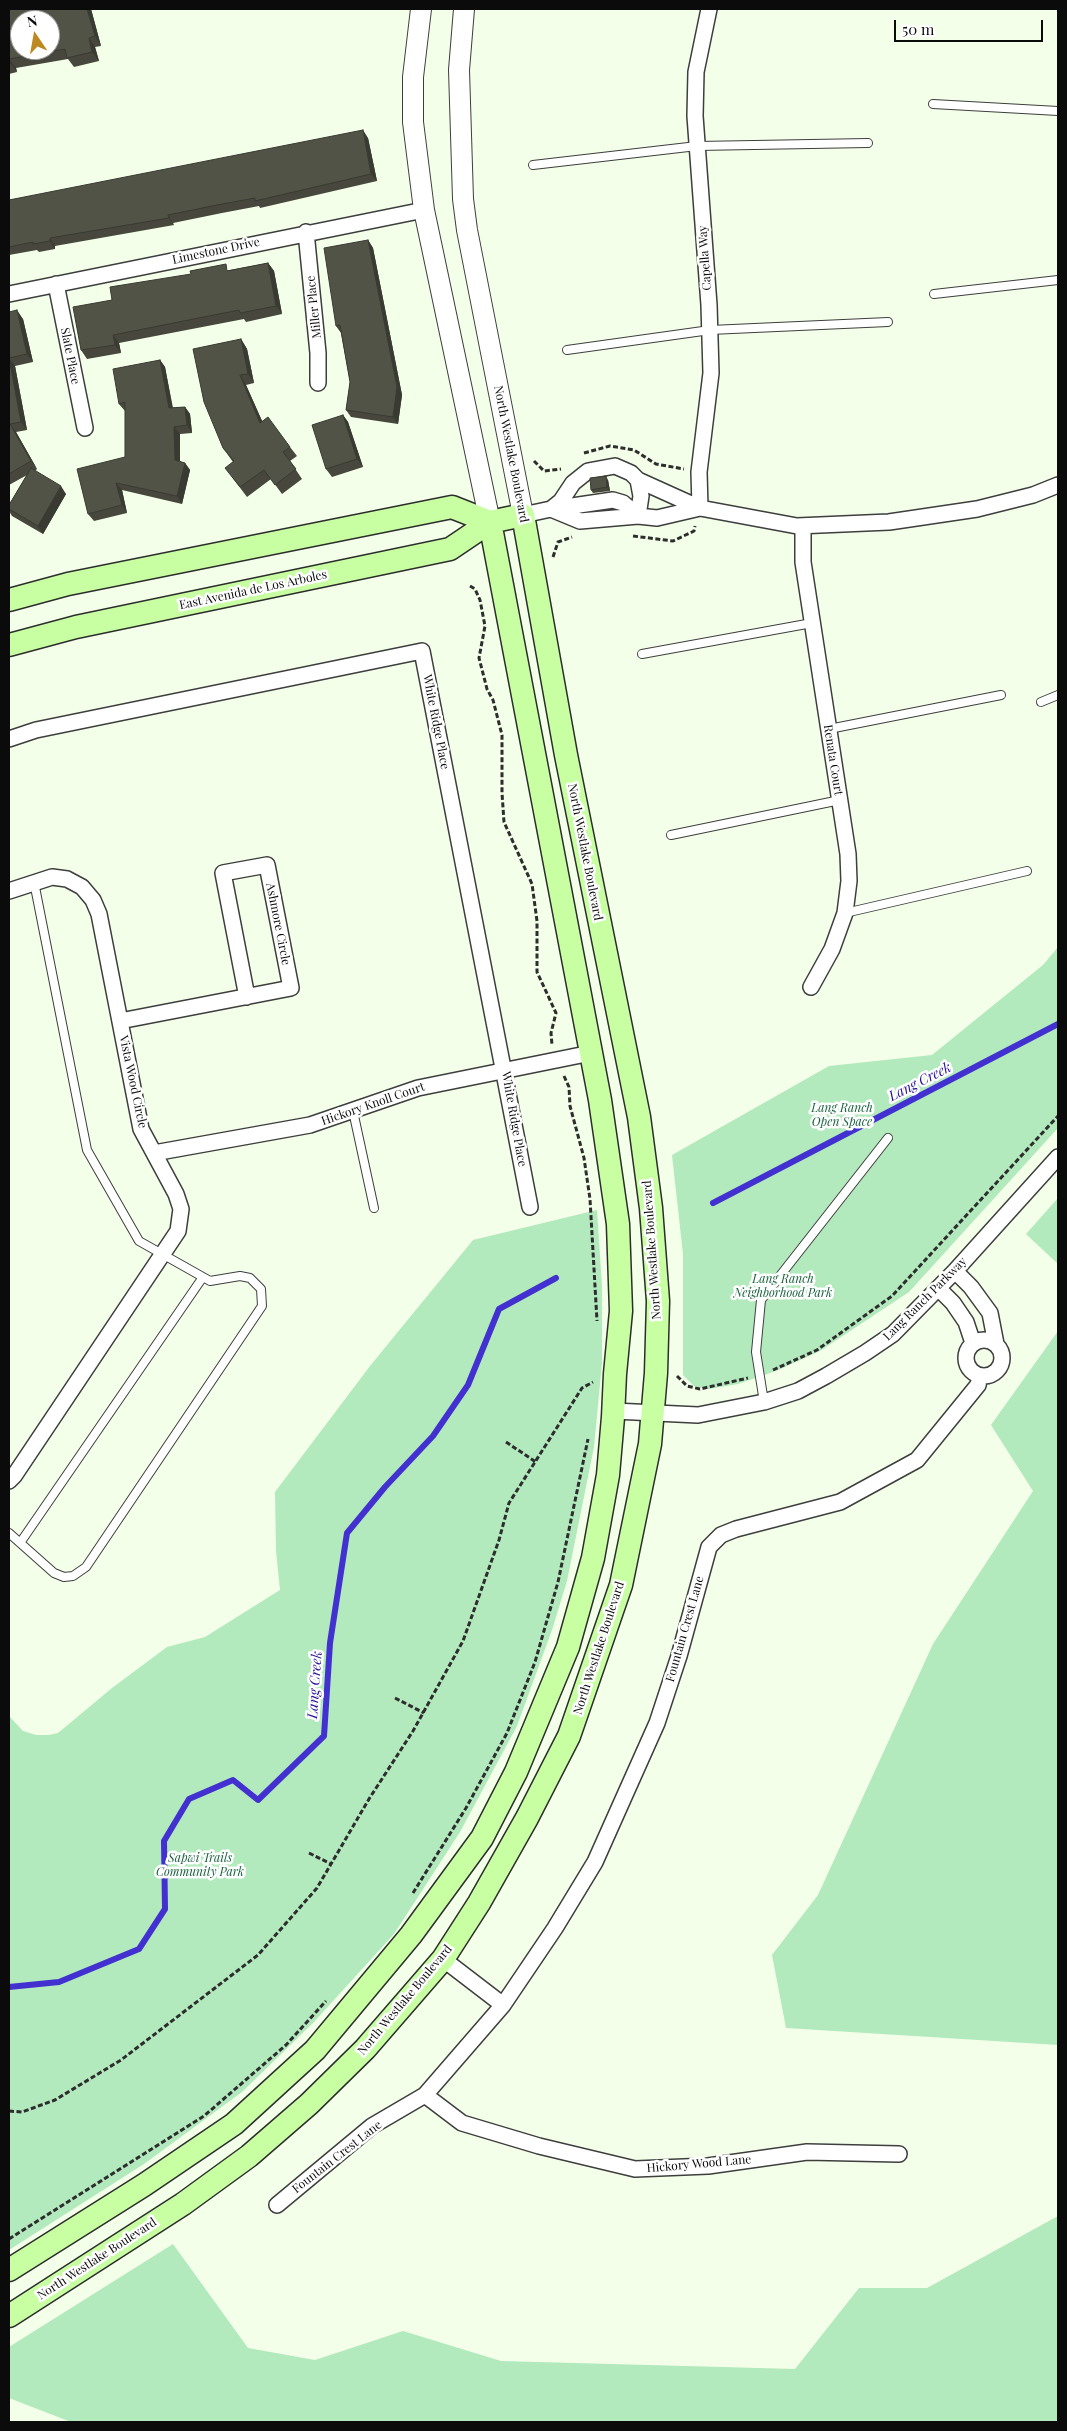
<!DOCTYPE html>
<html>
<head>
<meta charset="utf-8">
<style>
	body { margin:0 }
	#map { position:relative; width:1067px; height:2431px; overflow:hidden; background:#f3ffe8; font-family:"Playfair Display",serif }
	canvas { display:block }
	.frame { position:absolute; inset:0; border:10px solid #0b0b0b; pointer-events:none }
	.north { position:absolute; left:10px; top:10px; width:50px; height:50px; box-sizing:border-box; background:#fff; border:1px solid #9d9d9d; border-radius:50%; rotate:348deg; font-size:14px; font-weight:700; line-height:20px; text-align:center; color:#0b0b0b }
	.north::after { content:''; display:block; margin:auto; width:18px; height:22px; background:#bd8820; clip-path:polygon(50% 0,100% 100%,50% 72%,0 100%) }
	.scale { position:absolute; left:894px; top:20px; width:149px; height:22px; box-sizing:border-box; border:2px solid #0b0b0b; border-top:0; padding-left:6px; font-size:15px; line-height:18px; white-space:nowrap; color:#0b0b0b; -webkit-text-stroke:4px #fff; paint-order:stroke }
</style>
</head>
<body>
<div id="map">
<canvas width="1067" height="2431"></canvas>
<div class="frame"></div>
<div class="north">N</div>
<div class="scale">50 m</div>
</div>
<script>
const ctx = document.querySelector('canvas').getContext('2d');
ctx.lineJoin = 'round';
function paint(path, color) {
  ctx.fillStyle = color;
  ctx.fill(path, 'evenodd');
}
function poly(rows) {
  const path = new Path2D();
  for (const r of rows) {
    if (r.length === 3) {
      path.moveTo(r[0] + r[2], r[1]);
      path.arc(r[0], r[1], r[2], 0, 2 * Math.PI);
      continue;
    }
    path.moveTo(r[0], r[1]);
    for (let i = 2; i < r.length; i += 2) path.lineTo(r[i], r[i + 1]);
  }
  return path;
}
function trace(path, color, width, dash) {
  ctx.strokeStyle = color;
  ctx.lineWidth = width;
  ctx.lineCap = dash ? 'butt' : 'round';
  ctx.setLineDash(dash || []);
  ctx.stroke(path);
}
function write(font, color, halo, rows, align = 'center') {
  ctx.font = font + ' "Playfair Display",serif';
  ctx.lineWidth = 5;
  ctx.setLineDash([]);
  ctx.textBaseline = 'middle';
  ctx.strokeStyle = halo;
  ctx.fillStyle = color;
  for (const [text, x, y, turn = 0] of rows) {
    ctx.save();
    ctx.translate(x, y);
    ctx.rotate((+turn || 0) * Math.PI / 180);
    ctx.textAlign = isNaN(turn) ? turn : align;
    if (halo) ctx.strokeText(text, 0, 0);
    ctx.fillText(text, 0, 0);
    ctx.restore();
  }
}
const green = poly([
	[1058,947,1058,1128,909,1292,820,1351,776,1371,738,1384,709,1389,694,1386,683,1375,683,1254,672,1155,829,1066,932,1055,1043,965],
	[1058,1198,1058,1264,1026,1234],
	[597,1210,602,1286,602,1363,594,1447,567,1581,552,1630,517,1726,460,1832,394,1934,313,2023,242,2092,144,2164,9,2250,9,1716,23,1731,36,1735,49,1735,58,1733,112,1688,167,1647,205,1637,280,1590,276,1551,275,1492,370,1366,473,1240],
	[1058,1331,1058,2045,786,2028,772,1955,818,1895,933,1644,1033,1491,991,1425],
	[1058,2216,1058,2422,71,2422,9,2398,9,2347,173,2244,248,2348,315,2360,403,2331,501,2361,795,2369,859,2288,927,2288]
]);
const stream = poly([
	[713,1203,1058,1024],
	[9,1987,59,1982,139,1949,165,1909,164,1841,189,1799,233,1780,258,1800,324,1736,330,1643,347,1533,385,1487,433,1436,468,1385,499,1309,556,1278]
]);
const path = poly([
	[584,453,610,446,634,450,656,464,684,469],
	[534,461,544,471,561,469],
	[633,536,673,541,694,531,695,526],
	[553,557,558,542,572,537],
	[470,586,475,589,480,600,485,626,479,658,487,689,493,700,502,735,502,793,504,822,532,884,537,921,537,972,556,1013,551,1033,552,1045],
	[564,1076,569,1087,570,1106,584,1158,590,1199,597,1321],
	[773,1370,817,1350,892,1296,1058,1116],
	[677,1376,687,1386,700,1389,748,1378],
	[506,1442,536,1462],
	[395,1698,424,1713],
	[309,1853,331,1864],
	[413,1893,466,1808,507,1733,535,1662,558,1582,588,1439],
	[9,2111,22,2112,55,2100,121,2060,258,1955,317,1888,369,1799,413,1731,463,1641,499,1540,509,1503,582,1388,593,1382],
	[9,2239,204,2116,286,2045,326,2001]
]);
const service = poly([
	[933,104,1058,111],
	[533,165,697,146,868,143],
	[934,294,1058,280],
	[567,350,710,330,888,322],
	[642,654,812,623],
	[1041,702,1058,695],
	[829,729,1001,695],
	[671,835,840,800],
	[845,913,1027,871],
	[353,1111,374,1208],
	[764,1402,756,1352,761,1300,888,1138],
	[9,1533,54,1573,64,1577,73,1576,86,1567,262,1306,261,1289,250,1278,240,1276,210,1281,139,1241,87,1150,34,882],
	[20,1543,203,1277]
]);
const minor = poly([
	[306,232,318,353,318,383],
	[56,284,85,428],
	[9,294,424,210],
	[700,508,699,472,711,373,709,305,695,116,696,72,709,9],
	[551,509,561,501,573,483,588,471,615,466,631,473,638,480,700,508,797,526,889,522,977,509,1033,495,1058,485],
	[552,509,613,500,623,503,638,516],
	[523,515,551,509,580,521,638,516,657,518,700,508],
	[638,516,641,496,638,480],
	[803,526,803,562,848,854,849,881,845,913,832,949,811,987],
	[9,739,36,730,422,651,530,1207],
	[9,891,52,877,67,879,82,887,93,900,99,914,141,1129,176,1194,181,1209,178,1231,14,1476,9,1481],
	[120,1021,291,988,267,865,223,873,247,997],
	[154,1153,310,1125,418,1088,591,1053],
	[955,1271,971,1287,990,1313,996,1344],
	[938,1288,953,1303,966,1322,973,1343],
	[984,1358,18],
	[614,1411,698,1415,764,1402,798,1391,826,1376,865,1353,893,1334,955,1271,1058,1157],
	[443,1959,503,2005],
	[425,2095,462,2123,539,2146,635,2169,708,2166,807,2152,899,2154],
	[277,2205,372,2126,425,2095,503,2005,555,1928,595,1862,657,1723,679,1656,709,1547,721,1535,736,1529,840,1502,917,1460,978,1385,980,1376]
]);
const tertiary = poly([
	[421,9,413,77,413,122,424,210,490,522],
	[464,9,459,70,463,199,467,230,523,515]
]);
const secondary = poly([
	[9,600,68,584,452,507,490,522],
	[9,645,76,627,450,549,490,522,523,515,566,755,639,1117,651,1208,658,1301,656,1373,650,1444,621,1585,569,1736,527,1818,479,1903,443,1959,365,2049,309,2104,249,2156,183,2204,9,2316],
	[9,2270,144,2185,234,2124,315,2050,411,1935,482,1838,516,1772,568,1647,593,1558,608,1475,613,1417,615,1374,621,1311,618,1224,600,1100,490,522]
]);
const wall = poly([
	[9,9,91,9,101,46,95,47,99,61,74,67,68,59,16,68,17,72,9,74],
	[368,138,377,181,260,208,259,206,222,213,173,223,174,225,55,246,55,249,39,252,37,250,9,255,9,200],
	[368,240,373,248,402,395,398,424,351,417,346,410,350,382,341,333,336,326],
	[268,263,274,271,282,314,246,322,244,319,119,343,121,353,87,359,81,350,112,300,230,270],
	[9,312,23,319,33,362,15,366,27,430,16,432,37,469,35,471,66,494,43,534,12,516,9,511,9,505,27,475,9,485],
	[241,339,247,349,254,383,246,385,262,421,290,447,297,456,290,461,302,479,282,494,271,479,247,497,232,477,233,462,223,448],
	[160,360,165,367,173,408,185,407,190,414,192,433,180,434,180,462,185,463,190,470,182,504,122,490,127,513,94,521,88,514,125,457,125,411,119,404],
	[343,415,348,422,363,467,332,477,326,469],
	[608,480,610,491,593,493,591,490]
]);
const shadedWall = poly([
	[87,9,91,9,101,46,95,36],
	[89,38,95,47,99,61,92,52],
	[9,59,16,68,17,72,10,63],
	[363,130,368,138,377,181,371,174],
	[168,215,173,223,174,225,169,218],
	[50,238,55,246,55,249,50,241],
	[368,240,373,248,402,395,398,424,393,417],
	[268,263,274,271,282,314,276,306],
	[17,310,23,319,33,362,27,354],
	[113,335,119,343,121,353,115,345],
	[241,339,247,349,254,383,248,374],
	[9,358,15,366,27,430,21,422],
	[160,360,165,367,174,416,169,408],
	[240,375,246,385,267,432,260,423],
	[185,407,190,414,192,433,187,425],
	[343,415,348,422,363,467,357,459],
	[10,424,16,432,37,469,31,461],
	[174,427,180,434,180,468,175,460],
	[185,463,190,470,182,504,177,496],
	[606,476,608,480,610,491,607,487],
	[116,483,122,490,127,513,122,505],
	[61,486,66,494,43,534,38,526]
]);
const building = poly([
	[9,9,87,9,95,36,89,38,92,52,67,58,65,49,9,59,10,63,9,63,9,9],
	[20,20,50,20,50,50,20,50,20,20],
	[363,130,371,174,255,201,255,198,217,205,168,215,169,218,50,238,50,241,33,244,33,242,9,247,9,200,363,130],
	[368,240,397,387,393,417,346,410,350,382,340,325,336,326,324,248,368,240],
	[268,263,276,306,240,313,239,310,113,335,115,345,81,350,73,307,112,300,110,287,191,274,190,271,226,264,227,271,268,263],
	[17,310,27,354,9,358,21,422,10,424,31,461,9,474,9,312,17,310],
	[241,339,248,374,240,375,260,423,268,417,290,447,283,452,296,469,275,485,264,470,240,487,225,468,234,461,223,448,204,402,193,349,241,339],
	[160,360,169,408,185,407,187,425,174,427,175,460,185,463,177,496,116,483,122,505,88,514,77,469,125,457,125,402,119,404,113,369,160,360],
	[343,415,357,459,326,469,312,425,343,415],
	[31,468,61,486,38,526,9,509,9,505,31,468],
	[606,476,607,487,591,490,590,478,606,476]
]);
const streetNames = [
	["Limestone Drive",216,251,-12],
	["Capella Way",705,258,-94],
	["Miller Place",314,307,-96],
	["Slate Place",70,356,79],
	["North Westlake Boulevard",511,454,79],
	["East Avenida de Los Arboles",253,590,-12],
	["White Ridge Place",436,722,79],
	["Renata Court",833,760,81],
	["North Westlake Boulevard",585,852,79],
	["Ashmore Circle",278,924,79],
	["Vista Wood Circle",133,1082,78],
	["Hickory Knoll Court",373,1104,-19],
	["White Ridge Place",514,1119,80],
	["North Westlake Boulevard",652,1250,-94],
	["Lang Ranch Parkway",925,1299,-45],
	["Fountain Crest Lane",685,1629,-74],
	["North Westlake Boulevard",599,1648,-72],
	["North Westlake Boulevard",405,2000,-50],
	["Fountain Crest Lane",337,2157,-38],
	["Hickory Wood Lane",699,2164,-5],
	["North Westlake Boulevard",97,2259,-33]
];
const parkNames = [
	["Lang Ranch",842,1108],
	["Open Space",842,1122],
	["Lang Ranch",783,1279],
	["Neighborhood Park",783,1293],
	["Sapwi Trails",200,1858],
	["Community Park",200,1872]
];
const waterNames = [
	["Lang Creek",920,1082,-27],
	["Lang Creek",315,1685,-86]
];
paint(green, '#b2e9bd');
trace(stream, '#4231d0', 6);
trace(service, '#3e3e3e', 10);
trace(minor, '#3e3e3e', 18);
trace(tertiary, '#3e3e3e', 22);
trace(secondary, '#2d2d2d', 25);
trace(path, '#2d2d2d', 3, [5, 2.5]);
trace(service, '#fff', 8);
trace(minor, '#fff', 15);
trace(tertiary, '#fff', 20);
trace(secondary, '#c8ffa3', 22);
paint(wall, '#47473d');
paint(shadedWall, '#393a32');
paint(building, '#525347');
trace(building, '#393a32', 1);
write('12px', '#0b0b0b', '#fff', streetNames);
write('italic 12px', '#1a633f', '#fff', parkNames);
write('italic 14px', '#27129e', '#fff', waterNames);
</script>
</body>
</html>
